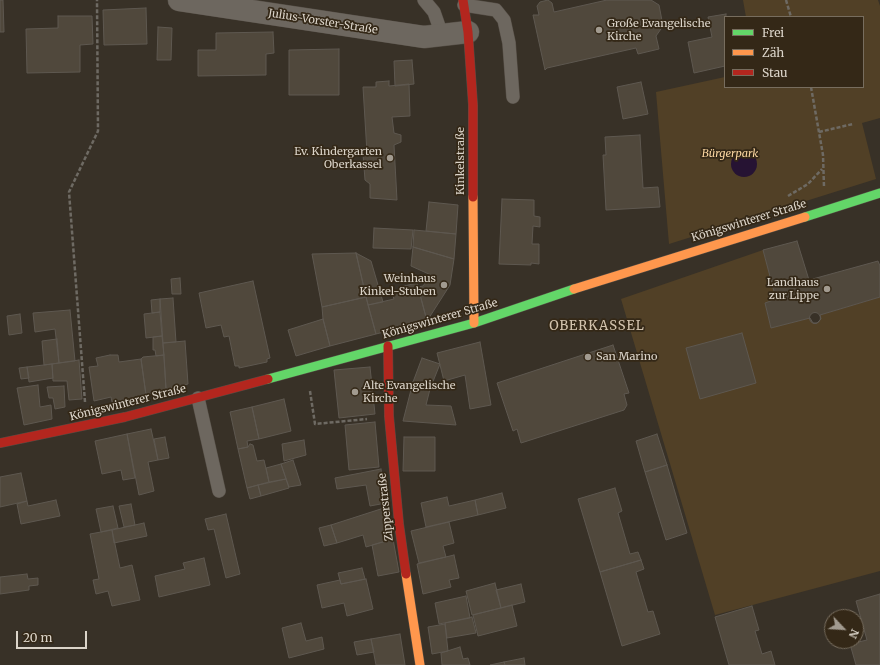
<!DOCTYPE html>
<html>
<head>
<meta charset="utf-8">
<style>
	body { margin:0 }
	#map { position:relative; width:880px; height:665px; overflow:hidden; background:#383127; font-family:Merriweather,serif }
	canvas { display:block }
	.legend { position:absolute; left:724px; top:16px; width:140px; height:72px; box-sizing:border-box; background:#342817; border:1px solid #776d5e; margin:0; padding:5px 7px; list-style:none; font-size:12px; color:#dbd4c9 }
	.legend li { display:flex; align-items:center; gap:8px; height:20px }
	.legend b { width:20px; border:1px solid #776d5e }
	.north { position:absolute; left:824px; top:609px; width:40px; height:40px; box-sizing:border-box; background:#342817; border:1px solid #776d5e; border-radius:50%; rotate:115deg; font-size:11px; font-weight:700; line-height:16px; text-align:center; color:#dbd4c9 }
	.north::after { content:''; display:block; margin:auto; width:14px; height:18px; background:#a29b90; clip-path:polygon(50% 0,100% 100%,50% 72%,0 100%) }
	.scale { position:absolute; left:16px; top:631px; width:71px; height:18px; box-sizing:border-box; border:2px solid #dbd4c9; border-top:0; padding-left:5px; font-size:12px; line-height:14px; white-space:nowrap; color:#dbd4c9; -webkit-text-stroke:3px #342817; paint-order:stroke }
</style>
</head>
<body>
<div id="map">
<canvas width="880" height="665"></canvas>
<ul class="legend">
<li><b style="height:5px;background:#63d668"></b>Frei</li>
<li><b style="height:5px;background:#ff974d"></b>Zäh</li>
<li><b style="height:5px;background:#b3261e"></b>Stau</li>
</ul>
<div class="north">N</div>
<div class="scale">20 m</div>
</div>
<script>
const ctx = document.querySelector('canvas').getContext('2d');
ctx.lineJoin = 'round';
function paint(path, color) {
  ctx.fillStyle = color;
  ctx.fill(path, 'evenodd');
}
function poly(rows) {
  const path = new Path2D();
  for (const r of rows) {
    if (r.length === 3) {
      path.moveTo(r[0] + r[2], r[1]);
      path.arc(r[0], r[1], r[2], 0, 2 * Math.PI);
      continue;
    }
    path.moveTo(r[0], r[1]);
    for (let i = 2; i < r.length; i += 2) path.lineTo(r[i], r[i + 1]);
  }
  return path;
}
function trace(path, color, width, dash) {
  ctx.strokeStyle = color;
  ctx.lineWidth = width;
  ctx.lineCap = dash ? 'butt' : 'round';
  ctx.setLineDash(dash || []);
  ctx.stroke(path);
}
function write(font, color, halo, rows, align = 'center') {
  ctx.font = font + ' Merriweather,serif';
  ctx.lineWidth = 3.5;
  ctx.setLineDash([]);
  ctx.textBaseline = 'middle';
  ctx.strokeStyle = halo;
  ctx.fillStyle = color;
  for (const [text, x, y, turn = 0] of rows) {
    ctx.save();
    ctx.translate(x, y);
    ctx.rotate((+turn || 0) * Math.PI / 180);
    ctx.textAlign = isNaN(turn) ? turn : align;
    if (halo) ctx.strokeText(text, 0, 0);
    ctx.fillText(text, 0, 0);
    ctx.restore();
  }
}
const green = poly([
	[743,0,878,0,880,6,880,118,862,123,876,179,669,244,656,92,725,77,725,87,863,87,863,17,746,17],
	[763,250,776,299,765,303,771,328,810,318,813,323,817,323,821,319,820,315,880,297,880,571,715,615,621,299]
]);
const water = poly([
	[744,164,13]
]);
const building = poly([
	[0,0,3,0,4,32,0,32,0,0],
	[548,0,552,3,554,12,607,0,651,0,659,5,663,26,656,36,659,49,638,54,636,48,547,68,545,70,533,15,539,15,537,6,540,2,548,0],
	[146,8,147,44,104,45,103,10,146,8],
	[726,14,725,66,694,73,688,42,712,37,708,17,726,14],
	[58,16,92,16,93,44,80,45,80,72,27,73,26,29,58,28,58,16],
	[158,27,172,28,171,60,157,60,158,27],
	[273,32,274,53,266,54,266,75,198,76,198,50,216,50,216,33,273,32],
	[339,49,339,95,289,95,289,50,339,49],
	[412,60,414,84,395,86,394,61,412,60],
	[389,81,389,86,409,84,410,116,392,117,394,133,401,135,401,142,394,145,397,200,370,198,370,184,365,180,363,154,367,153,363,87,376,87,376,82,389,81],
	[641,82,648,114,623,119,617,87,641,82],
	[640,135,643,188,658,187,660,207,606,210,603,155,606,155,605,137,640,135],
	[502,199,534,200,534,216,540,217,540,227,533,226,532,244,539,244,539,264,531,263,531,265,499,264,502,199],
	[429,202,458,205,456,234,426,231,429,202],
	[374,228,413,230,411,249,373,248,374,228],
	[414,230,456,234,454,259,413,247,414,230],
	[797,241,809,280,878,261,880,266,880,297,820,315,821,319,817,323,813,323,810,318,771,328,765,303,776,299,763,250,797,241],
	[413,247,454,259,450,285,427,321,418,287,423,286,431,275,411,266,413,247],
	[356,253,366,297,322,307,312,254,356,253],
	[356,253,371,261,383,302,368,305,356,253],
	[180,278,181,294,172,294,171,279,180,278],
	[253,281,270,358,267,359,267,362,239,368,239,366,235,366,229,336,224,337,221,325,206,328,199,293,253,281],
	[417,283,427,321,376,334,368,305,394,299,392,293,401,291,400,287,417,283],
	[366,297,376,334,330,346,323,319,322,307,366,297],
	[173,298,176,342,163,343,160,299,173,298],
	[160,299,160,312,152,313,151,300,160,299],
	[70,310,75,361,59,363,55,329,35,332,33,313,70,310],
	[160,312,162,336,146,338,144,314,160,312],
	[815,318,5.5],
	[20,314,22,333,9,335,7,316,20,314],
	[323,319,330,346,296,356,288,330,323,319],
	[742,333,756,383,700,399,686,348,742,333],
	[162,336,164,355,156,356,155,350,153,350,153,337,162,336],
	[57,339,59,363,44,365,42,341,57,339],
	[185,341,188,384,166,389,163,343,185,341],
	[480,342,491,405,470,409,465,375,444,381,437,353,480,342],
	[613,345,629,393,624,394,627,405,624,410,521,443,517,429,513,431,497,383,613,345],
	[110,355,118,355,119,362,141,359,146,395,112,402,111,397,94,401,89,367,98,366,96,358,110,355],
	[164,355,166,389,146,395,141,359,143,357,164,355],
	[422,358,440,364,430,389,413,382,422,358],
	[79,360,82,399,69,400,67,381,53,381,52,364,79,360],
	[52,364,53,378,29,382,27,367,52,364],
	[27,367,29,378,21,379,19,368,27,367],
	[370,367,375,414,339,418,334,370,370,367],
	[413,382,430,389,426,405,451,406,456,425,403,421,413,382],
	[38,385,40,407,51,405,52,419,24,425,17,388,38,385],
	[64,386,65,407,55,409,53,398,49,398,47,387,64,386],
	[284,399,291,431,259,439,252,407,284,399],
	[252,407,259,439,247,441,248,447,238,449,230,412,252,407],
	[375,422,379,467,349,470,345,425,375,422],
	[151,429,158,460,148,462,154,491,139,495,127,434,151,429],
	[127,434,135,478,123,480,121,470,102,474,95,441,127,434],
	[657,434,667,465,645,472,636,441,657,434],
	[165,437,169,458,158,460,154,439,165,437],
	[404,437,435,437,435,471,403,471,404,437],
	[304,440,306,455,284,461,282,444,304,440],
	[250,444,253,445,257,461,264,460,269,482,247,488,238,449,248,447,250,444],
	[293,460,301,485,289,487,281,464,293,460],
	[281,464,286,479,269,482,266,468,281,464],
	[667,465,687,533,666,540,645,472,667,465],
	[381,469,386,503,370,506,366,485,337,489,335,478,381,469],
	[21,473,27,501,0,507,0,477,21,473],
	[286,479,289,488,261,496,258,485,286,479],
	[258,485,261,496,250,499,247,488,258,485],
	[615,488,622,511,618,513,630,554,638,552,641,560,600,572,578,499,615,488],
	[502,493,506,508,478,515,475,500,502,493],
	[447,497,449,506,475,500,478,515,426,527,421,503,447,497],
	[56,500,60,516,21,524,17,504,27,501,28,506,56,500],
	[131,504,135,525,124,527,119,506,131,504],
	[113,506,118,528,101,532,96,509,113,506],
	[387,507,393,539,366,547,363,535,337,543,331,525,387,507],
	[226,514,240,574,226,578,214,529,208,530,205,519,226,514],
	[449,522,454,543,443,546,446,557,419,563,411,531,449,522],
	[144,523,147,536,114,543,112,530,144,523],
	[331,525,337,543,324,546,319,528,331,525],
	[112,530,120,568,132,565,140,600,112,606,108,591,96,594,93,580,99,579,90,534,112,530],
	[393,539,399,572,378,576,372,545,393,539],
	[454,555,459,578,449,580,451,587,423,594,417,564,454,555],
	[204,558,210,585,159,597,155,576,185,569,183,563,204,558],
	[641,560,644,569,636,572,648,612,653,611,660,634,622,646,600,572,641,560],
	[362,568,365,579,341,584,338,573,362,568],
	[27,574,28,579,38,578,38,585,29,586,29,590,0,594,0,577,27,574],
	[366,579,373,609,347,616,344,603,322,608,317,585,340,580,341,584,366,579],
	[495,583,501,608,472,615,466,591,495,583],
	[521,584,525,602,501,608,496,590,521,584],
	[880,594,880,665,856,665,850,644,867,640,856,601,880,594],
	[466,596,470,618,439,624,435,603,466,596],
	[512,605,517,626,478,636,473,615,512,605],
	[752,606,759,630,755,631,762,654,771,651,775,665,729,665,715,617,752,606],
	[472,617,476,633,447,638,445,623,472,617],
	[301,623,306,641,322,637,324,649,289,658,282,628,301,623],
	[445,624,448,651,432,654,428,627,445,624],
	[400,634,405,665,376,665,371,639,400,634],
	[371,639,374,652,357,655,354,642,371,639],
	[460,647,463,659,468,658,470,665,442,665,441,653,460,647],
	[524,658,525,665,505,665,504,662,524,658],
	[504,662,505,665,490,665,504,662]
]);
const path = poly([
	[786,0,791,17],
	[811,87,823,155,824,187],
	[819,132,853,124],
	[788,196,808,184,822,169],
	[310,391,315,424,367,419],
	[85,402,69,192,98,131,97,0]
]);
const lane = poly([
	[424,0,434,12,442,35],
	[464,5,496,10,504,20,509,43,513,97],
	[198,398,219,491]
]);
const street = poly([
	[179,0,424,37,468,32]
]);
const fast = poly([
	[805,217,880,193],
	[268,379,474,323,574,289]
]);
const slow = poly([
	[473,197,474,323],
	[574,289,805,217],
	[406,574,420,665]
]);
const jam = poly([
	[463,0,468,32,473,105,473,197],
	[388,346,389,416,399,524,406,574],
	[0,443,125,417,268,379]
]);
const markers = [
	[599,30,4,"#a29b90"],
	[390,158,4,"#a29b90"],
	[444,285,4,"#a29b90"],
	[827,289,4,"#a29b90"],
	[588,357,4,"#a29b90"],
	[355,392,4,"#a29b90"]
];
const streetNames = [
	["Julius-Vorster-Straße",323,22,9],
	["Kinkelstraße",461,161,-90],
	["Königswinterer Straße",749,221,-17],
	["Königswinterer Straße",440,319,-16],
	["Königswinterer Straße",128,403,-14],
	["Zipperstraße",386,507,-96]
];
const poiNames = [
	["Große Evangelische",607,24],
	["Kirche",607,37],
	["Ev. Kindergarten",382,152,"right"],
	["Oberkassel",382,165,"right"],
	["Weinhaus",436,279,"right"],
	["Kinkel-Stuben",436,292,"right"],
	["Landhaus",819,283,"right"],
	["zur Lippe",819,296,"right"],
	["San Marino",596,357],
	["Alte Evangelische",363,386],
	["Kirche",363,399]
];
const parkNames = [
	["Bürgerpark",730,154]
];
const quarterNames = [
	["OBERKASSEL",597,326]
];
paint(green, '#514026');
paint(water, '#261333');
paint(building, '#50483c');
trace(building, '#5e5850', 1);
trace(lane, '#544d45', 14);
trace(street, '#544d45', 23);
trace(fast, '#544d45', 10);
trace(slow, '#544d45', 10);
trace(jam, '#544d45', 10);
trace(path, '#6e6a63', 2.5, [4, 2]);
trace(lane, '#6d675f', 13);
trace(street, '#6d675f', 22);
trace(fast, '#63d668', 9);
trace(slow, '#ff974d', 9);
trace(jam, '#b3261e', 9);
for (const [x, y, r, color] of markers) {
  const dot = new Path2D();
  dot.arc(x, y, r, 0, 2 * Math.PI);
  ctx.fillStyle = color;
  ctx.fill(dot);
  trace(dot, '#342817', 1.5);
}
write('11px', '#dbd4c9', '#342817', streetNames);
write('11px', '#dbd4c9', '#342817', poiNames, 'left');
write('italic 11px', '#fcd7a2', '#342817', parkNames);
ctx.letterSpacing = '1px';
write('13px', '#d2c3ae', '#342817', quarterNames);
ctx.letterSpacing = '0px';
</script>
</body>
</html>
